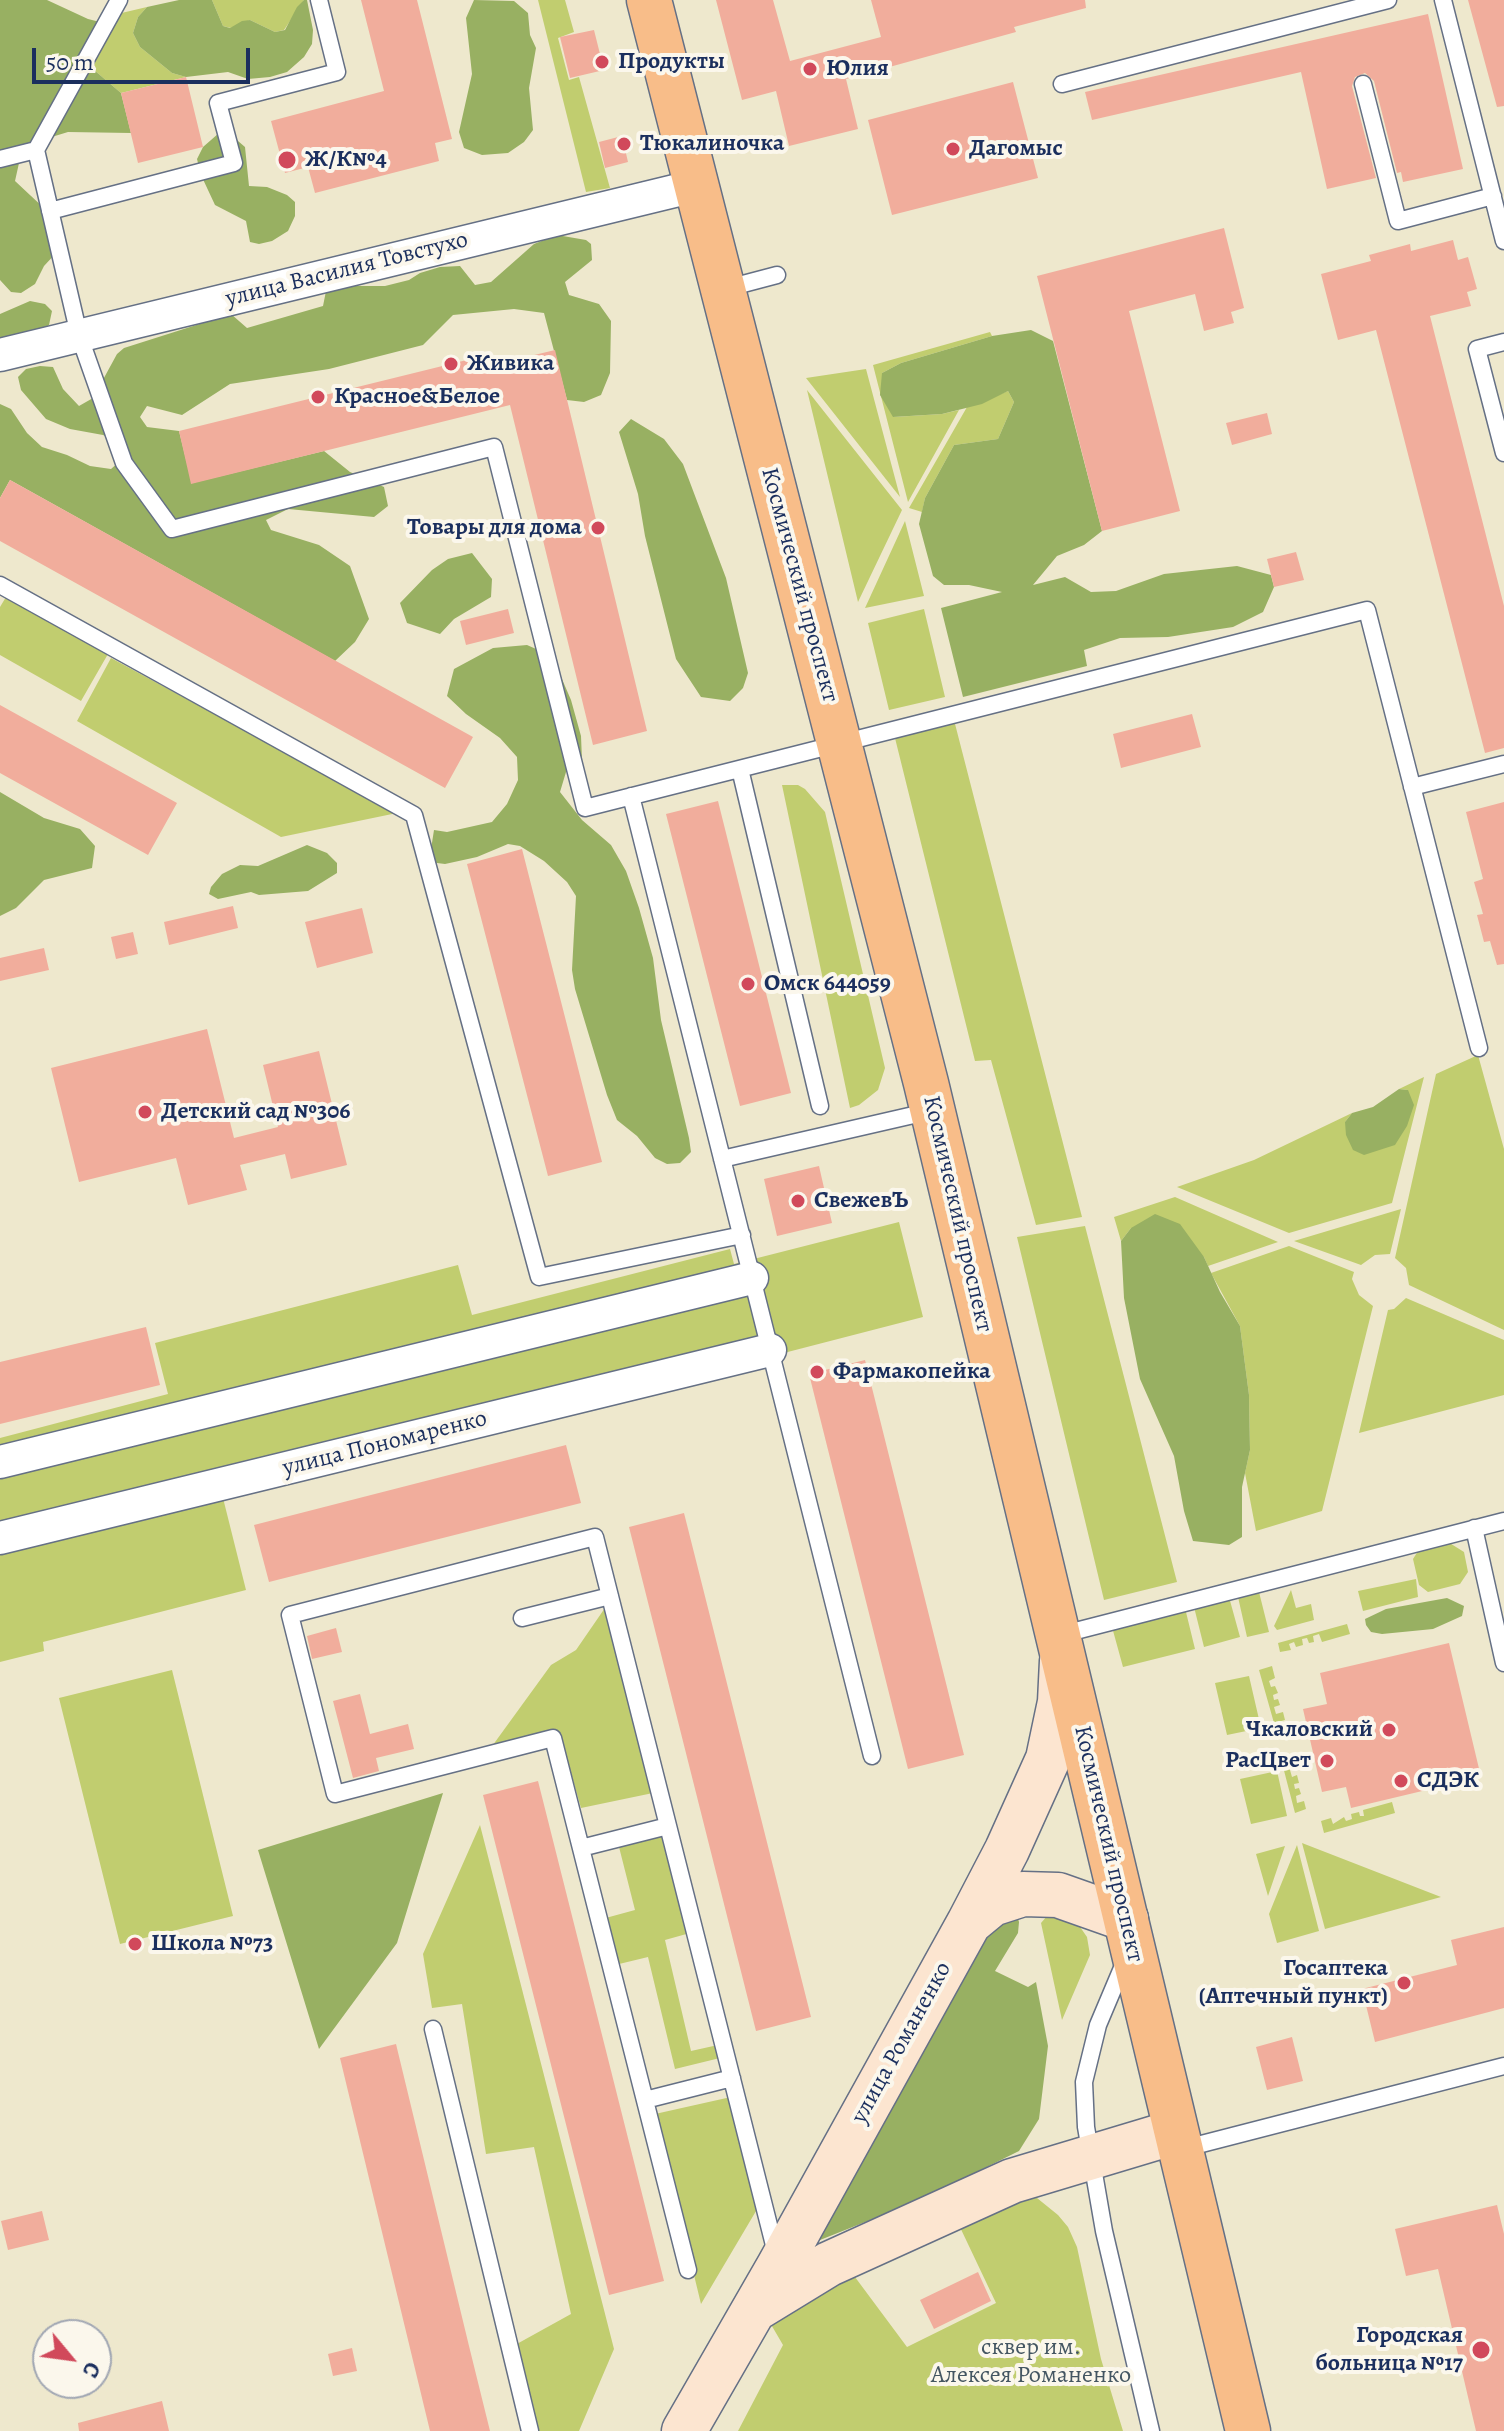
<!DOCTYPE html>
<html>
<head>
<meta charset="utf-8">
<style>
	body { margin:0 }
	#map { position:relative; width:1504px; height:2431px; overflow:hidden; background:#eee8cd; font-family:Alegreya,serif }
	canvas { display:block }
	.north { position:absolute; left:32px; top:2319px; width:80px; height:80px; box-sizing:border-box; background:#fbf7ec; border:2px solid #a1a7b3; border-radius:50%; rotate:119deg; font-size:22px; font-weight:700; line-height:32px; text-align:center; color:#1b2f5e }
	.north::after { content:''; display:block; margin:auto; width:28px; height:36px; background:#d1495b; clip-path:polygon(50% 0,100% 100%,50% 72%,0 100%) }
	.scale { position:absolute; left:32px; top:48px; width:218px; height:36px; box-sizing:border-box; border:4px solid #1b2f5e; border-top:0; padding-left:10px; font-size:24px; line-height:28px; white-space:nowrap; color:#1b2f5e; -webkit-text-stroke:6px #fbf7ec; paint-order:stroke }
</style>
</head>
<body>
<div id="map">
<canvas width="1504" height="2431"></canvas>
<div class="north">С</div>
<div class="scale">50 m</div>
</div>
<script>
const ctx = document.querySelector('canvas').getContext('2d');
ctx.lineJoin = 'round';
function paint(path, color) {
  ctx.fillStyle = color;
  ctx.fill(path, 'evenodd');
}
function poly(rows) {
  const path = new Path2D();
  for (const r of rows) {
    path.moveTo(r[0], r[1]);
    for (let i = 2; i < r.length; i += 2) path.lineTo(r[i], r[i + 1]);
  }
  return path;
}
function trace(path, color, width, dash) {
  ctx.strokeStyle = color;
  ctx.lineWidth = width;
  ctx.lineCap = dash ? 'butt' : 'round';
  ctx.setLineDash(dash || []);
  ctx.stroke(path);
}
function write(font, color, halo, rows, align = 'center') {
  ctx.font = font + ' Alegreya,serif';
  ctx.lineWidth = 8;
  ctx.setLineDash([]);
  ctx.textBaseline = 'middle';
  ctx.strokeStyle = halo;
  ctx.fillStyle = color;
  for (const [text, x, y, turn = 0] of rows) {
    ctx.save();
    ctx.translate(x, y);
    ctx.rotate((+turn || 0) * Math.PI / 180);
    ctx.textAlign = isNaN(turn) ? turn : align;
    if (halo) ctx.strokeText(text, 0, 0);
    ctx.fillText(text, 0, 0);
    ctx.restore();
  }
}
const green = poly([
	[212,0,304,0,284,30,275,32,250,20,231,28,223,26],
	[538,0,565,0,574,32,558,38,569,80,579,77,610,188,586,192],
	[147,7,138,17,133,33,140,47,172,73,186,77,121,93,87,64,113,15],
	[990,332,992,336,901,363,882,373,894,417,942,414,959,410,908,502,873,365],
	[866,369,900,497,806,378],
	[807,390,902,510,858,602],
	[1008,391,1014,402,998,439,954,445,925,498,922,512,909,508,967,407],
	[905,521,924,596,865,608],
	[6,597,108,654,81,701,0,655,0,607],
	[924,609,945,697,889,710,868,623],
	[111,658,397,813,281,837,77,721],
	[954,720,1082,1217,1036,1225,991,1060,975,1061,894,734],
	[782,785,798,785,805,789,825,812,885,1068,878,1090,859,1105,850,1108],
	[1478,1055,1504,1149,1504,1330,1409,1285,1406,1268,1395,1258,1436,1074],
	[1424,1077,1392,1203,1289,1233,1177,1187,1254,1160,1352,1113,1345,1122,1408,1090,1399,1089],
	[1175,1197,1278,1242,1208,1266,1204,1257,1131,1228,1121,1241,1114,1217],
	[1401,1209,1390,1254,1375,1255,1361,1265,1294,1241],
	[899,1222,923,1317,223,1498,246,1590,43,1642,44,1651,0,1662,0,1438,168,1394,155,1343,458,1265,472,1315,730,1249,734,1264],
	[1085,1226,1177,1582,1104,1600,1017,1237],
	[1289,1246,1354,1272,1352,1279,1359,1295,1373,1306,1322,1511,1256,1531,1245,1473,1250,1450,1249,1395,1240,1326,1211,1273],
	[1406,1298,1504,1340,1504,1395,1359,1433,1388,1310,1394,1309],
	[1448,1542,1464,1552,1468,1572,1460,1584,1428,1592,1419,1585,1413,1559,1420,1548],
	[1416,1579,1418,1597,1363,1611,1358,1591],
	[1291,1590,1296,1608,1311,1604,1314,1620,1277,1630,1274,1626],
	[1259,1592,1269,1632,1247,1637,1238,1597],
	[1229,1597,1240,1637,1204,1647,1194,1607],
	[607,1605,653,1793,581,1808,559,1731,490,1749,551,1665,576,1650],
	[1185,1608,1195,1649,1123,1667,1112,1627],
	[1347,1624,1350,1634,1322,1642,1319,1634,1313,1636,1314,1642,1309,1643,1307,1638,1302,1639,1303,1645,1296,1647,1294,1642,1289,1644,1291,1650,1280,1652,1278,1643],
	[1272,1666,1275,1678,1269,1681,1271,1687,1275,1686,1278,1693,1273,1695,1274,1700,1278,1699,1280,1705,1274,1707,1276,1714,1283,1712,1285,1720,1274,1723,1259,1670],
	[172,1670,233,1916,120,1944,59,1698],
	[1249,1676,1261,1728,1227,1735,1215,1683],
	[1293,1756,1296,1768,1290,1770,1292,1777,1297,1775,1299,1783,1294,1784,1295,1789,1299,1788,1301,1794,1296,1796,1297,1803,1304,1801,1306,1809,1295,1813,1281,1759],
	[1277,1771,1287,1816,1251,1824,1240,1779],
	[1392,1802,1395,1813,1324,1833,1321,1821,1331,1818,1333,1824,1344,1817,1346,1821,1352,1819,1351,1814,1359,1812,1360,1816,1364,1816,1363,1810],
	[480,1825,614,2349,579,2431,537,2431,515,2345,571,2314,534,2147,486,2154,462,2004,432,2008,423,1954],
	[665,1831,690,1933,665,1940,691,2051,718,2045,720,2058,675,2069,648,1957,615,1965,602,1919,635,1910,618,1843],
	[1302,1843,1441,1897,1325,1929],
	[1297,1845,1319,1931,1277,1943,1269,1914],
	[1285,1846,1268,1896,1256,1854],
	[1054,1908,1078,1924,1087,1937,1090,1955,1062,2020,1041,1923],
	[731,2097,759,2206,701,2304,655,2114],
	[1016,2194,1037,2198,1058,2215,1068,2227,1077,2247,1101,2359,1123,2431,738,2431,783,2345,769,2321,852,2273,907,2347,996,2303,958,2223]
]);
const forest = poly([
	[0,0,47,0,88,19,108,24,87,64,121,93,131,133,68,132,32,143,19,163,15,181,46,210,57,252,44,266,35,284,21,293,11,292,0,280],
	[179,0,212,0,223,26,230,28,242,21,250,20,275,32,285,30,297,7,304,0,307,0,313,30,312,44,304,57,287,72,270,77,248,79,228,72,186,77,172,73,140,47,133,33,138,17,147,7],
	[474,0,514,1,528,13,530,35,536,48,529,88,533,130,524,142,508,153,482,155,464,148,459,132,472,74,466,18],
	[219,133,231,135,245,147,249,186,267,187,287,195,295,202,295,216,288,231,272,241,259,244,250,242,246,221,215,205,201,175,197,159,203,147],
	[557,235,586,240,591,244,592,260,565,282,569,295,599,304,611,321,610,373,601,395,584,402,567,400,544,313,514,309,453,315,423,345,329,369,230,384,182,415,147,406,140,417,147,427,179,431,192,483,324,451,350,472,384,487,388,506,374,517,288,509,266,520,271,530,319,545,350,566,369,619,355,642,335,661,10,480,0,498,0,404,11,409,27,433,42,447,67,455,90,466,111,469,128,454,125,445,103,435,70,429,46,419,21,390,18,377,26,369,40,366,53,367,63,389,79,406,93,398,117,354,124,348,231,314,247,328,323,306,327,286,385,286,409,280,420,273,440,267,460,266,475,285,491,282,534,244],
	[30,301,45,304,52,311,49,325,31,337,0,339,0,314],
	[1031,330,1053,341,1102,531,1084,545,1057,556,1033,585,1065,577,1091,592,1116,591,1164,574,1237,566,1271,575,1274,587,1263,612,1233,627,1168,637,1120,638,1084,650,1087,666,963,697,941,608,1002,592,969,585,944,585,933,576,919,524,925,498,954,445,998,439,1014,402,1008,391,982,404,942,414,893,417,880,395,882,373,901,363,992,336],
	[631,419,664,439,683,464,726,578,748,673,743,688,730,701,701,697,676,659,645,536,638,494,619,432],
	[472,553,492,579,491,597,454,619,440,634,407,623,400,603,432,570,448,559],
	[527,645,552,656,571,700,581,736,582,760,566,772,560,792,582,820,611,845,626,871,639,908,653,958,661,1020,689,1138,691,1152,680,1163,667,1164,655,1158,637,1136,617,1120,607,1095,575,989,572,970,576,896,567,882,544,861,520,846,508,844,477,857,445,864,429,862,434,830,447,832,492,822,507,804,518,780,517,757,500,738,466,714,447,696,454,669,493,648],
	[0,792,44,818,80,829,95,846,92,868,44,880,16,908,0,916],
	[307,845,327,853,337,863,337,873,308,891,259,895,251,892,218,899,209,894,211,887,222,874,240,865,258,866],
	[1399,1089,1408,1090,1414,1105,1407,1126,1395,1145,1364,1155,1353,1150,1346,1135,1345,1122,1352,1113,1373,1107],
	[1155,1214,1180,1224,1204,1257,1220,1292,1240,1326,1249,1395,1250,1450,1242,1487,1242,1537,1229,1545,1193,1541,1184,1511,1174,1456,1140,1379,1124,1298,1121,1241,1131,1228],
	[1447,1598,1464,1606,1462,1616,1433,1629,1382,1634,1371,1632,1366,1625,1365,1619,1386,1609],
	[443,1793,397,1943,319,2049,258,1850],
	[1015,1909,1019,1922,1018,1933,995,1971,1028,1987,1036,1982,1048,2046,1039,2119,1019,2151,918,2201,820,2240,818,2233,977,1940]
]);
const building = poly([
	[361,0,417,0,452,139,435,143,439,161,315,193,308,167,285,173,271,121,384,91],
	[716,0,773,0,790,61,881,37,871,0,1085,0,1086,8,1014,27,1016,32,846,79,858,129,789,146,776,91,742,100],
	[1468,0,1504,0,1504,106,1497,107],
	[1428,14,1463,169,1403,182,1401,172,1397,173,1374,81,1365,73,1355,77,1352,86,1376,178,1327,189,1301,72,1092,120,1085,92],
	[594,30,604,70,570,78,560,37],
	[186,77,203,147,138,163,121,93],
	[1013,82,1038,178,892,215,868,120],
	[622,136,628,162,605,168,599,142],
	[1224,228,1244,308,1231,312,1234,323,1204,331,1195,294,1129,311,1180,511,1102,531,1037,276],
	[1453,240,1458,260,1468,257,1477,289,1467,292,1471,306,1430,316,1504,606,1504,748,1485,753,1376,330,1338,340,1321,274,1371,261,1369,255,1410,244,1411,251],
	[555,350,647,731,593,745,510,405,191,484,179,431,487,355,489,366],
	[1267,413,1272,434,1232,445,1226,423],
	[10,480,473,737,445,788,0,541,0,498],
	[1296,552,1304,580,1274,587,1267,559],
	[508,609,514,633,466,645,460,621],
	[0,705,177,803,148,855,0,773],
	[1192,714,1201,747,1121,768,1113,734],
	[718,801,791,1093,740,1106,666,814],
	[1504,802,1504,964,1497,965,1490,941,1484,942,1477,915,1483,914,1474,882,1483,879,1466,812],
	[522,849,602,1162,548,1176,467,864],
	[233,906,238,928,169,945,164,922],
	[362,908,373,953,317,968,305,922],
	[133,932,138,954,116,959,111,937],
	[44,948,49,970,0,981,0,958],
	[207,1029,234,1138,278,1127,263,1065,319,1051,347,1165,291,1179,285,1154,240,1165,247,1190,188,1205,176,1158,79,1182,51,1068],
	[819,1166,832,1223,777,1236,764,1179],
	[146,1327,160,1385,0,1424,0,1362],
	[865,1360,964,1755,908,1769,809,1374],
	[566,1445,581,1503,269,1582,254,1525],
	[684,1513,811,2017,756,2031,629,1527],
	[336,1628,342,1652,312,1659,307,1636],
	[1449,1643,1481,1777,1351,1808,1346,1787,1322,1792,1303,1709,1327,1704,1320,1673],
	[360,1694,370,1734,408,1724,414,1749,376,1758,379,1771,353,1778,333,1701],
	[538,1781,664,2281,609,2295,483,1795],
	[1504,1927,1504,2008,1375,2042,1362,1989,1457,1965,1451,1940],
	[1292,2037,1303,2081,1267,2090,1256,2047],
	[396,2044,469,2346,490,2431,430,2431,340,2058],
	[1497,2205,1504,2234,1504,2431,1476,2431,1438,2269,1406,2276,1395,2229],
	[42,2211,49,2240,8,2250,1,2221],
	[978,2272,991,2301,934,2329,920,2300],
	[352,2348,357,2371,333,2376,328,2354],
	[162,2401,169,2431,79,2431,78,2423]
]);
const lane = poly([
	[119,0,36,150,79,335,124,463,172,529,494,447,585,808,1367,610,1479,1048],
	[1443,0,1504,241],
	[1062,84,1388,0],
	[1363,84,1398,221,1493,196],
	[0,159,36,150],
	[50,211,234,163,218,103,337,72,319,0],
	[724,289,777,275],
	[1504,342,1477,349,1504,453],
	[0,585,414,815,539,1277,742,1235],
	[740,769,820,1106],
	[1412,787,1504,764],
	[631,796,872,1756],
	[722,1159,931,1111],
	[1474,1528,1504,1663],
	[522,1618,610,1596],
	[1060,1635,1504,1521],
	[581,1848,668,1826],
	[1125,1961,1098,2025,1084,2082,1086,2127,1104,2231,1151,2431],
	[433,2029,530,2431],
	[645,2100,732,2078],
	[1182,2149,1504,2066],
	[688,2270,553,1738,335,1794,290,1615,595,1537,776,2253]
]);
const street = poly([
	[0,355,695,186],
	[0,1462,752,1278],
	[0,1538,770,1350]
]);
const secondary = poly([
	[969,1923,1007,1850,1048,1759,1060,1702,1062,1661],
	[757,2308,829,2264,1012,2181,1175,2132],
	[684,2431,779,2266,969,1923,992,1904,1023,1894,1058,1895,1126,1919]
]);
const primary = poly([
	[649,0,926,1083,1248,2431]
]);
const markers = [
	[602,62,8,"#d1495b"],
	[810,69,8,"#d1495b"],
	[624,144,8,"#d1495b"],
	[953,149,8,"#d1495b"],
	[287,160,10,"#d1495b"],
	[451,364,8,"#d1495b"],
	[318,397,8,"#d1495b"],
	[598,528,8,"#d1495b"],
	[748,984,8,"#d1495b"],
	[145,1112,8,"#d1495b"],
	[798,1201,8,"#d1495b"],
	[817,1372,8,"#d1495b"],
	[1389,1730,8,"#d1495b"],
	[1327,1761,8,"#d1495b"],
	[1401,1781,8,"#d1495b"],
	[135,1944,8,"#d1495b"],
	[1404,1983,8,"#d1495b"],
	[1481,2350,10,"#d1495b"]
];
const poiNames = [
	["Продукты",618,62],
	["Юлия",826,69],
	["Тюкалиночка",640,144],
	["Дагомыс",969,149],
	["Ж/К№4",305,160],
	["Живика",467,364],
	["Красное&Белое",334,397],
	["Товары для дома",582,528,"right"],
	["Омск 644059",764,984],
	["Детский сад №306",161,1112],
	["СвежевЪ",814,1201],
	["Фармакопейка",833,1372],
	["Чкаловский",1373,1730,"right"],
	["РасЦвет",1311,1761,"right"],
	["СДЭК",1417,1781],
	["Школа №73",151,1944],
	["Госаптека",1388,1969,"right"],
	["(Аптечный пункт)",1388,1997,"right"],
	["Городская",1463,2336,"right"],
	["больница №17",1463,2364,"right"]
];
const streetNames = [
	["улица Василия Товстухо",347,270,-14],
	["Космический проспект",799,585,75],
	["Космический проспект",957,1214,77],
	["улица Пономаренко",385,1444,-14],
	["Космический проспект",1108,1844,77],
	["улица Романенко",902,2043,-61]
];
const parkNames = [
	["сквер им.",1031,2348],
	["Алексея Романенко",1031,2376]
];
paint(green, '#c1cd6f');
paint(forest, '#98b062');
paint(building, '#f1ad9c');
trace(lane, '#657085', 19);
trace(street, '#657085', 35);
trace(secondary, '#657085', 47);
trace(primary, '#657085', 47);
trace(lane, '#fff', 16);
trace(street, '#fff', 32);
trace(secondary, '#fce5d0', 44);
trace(primary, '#f8bd89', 44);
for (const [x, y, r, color] of markers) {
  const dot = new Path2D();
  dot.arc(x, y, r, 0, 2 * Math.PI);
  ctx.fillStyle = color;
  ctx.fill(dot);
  trace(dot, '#fbf7ec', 3);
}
write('bold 24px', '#1b2f5e', '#fbf7ec', poiNames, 'left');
write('24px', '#1b2f5e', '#fbf7ec', streetNames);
write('24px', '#445662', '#fbf7ec', parkNames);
</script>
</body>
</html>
